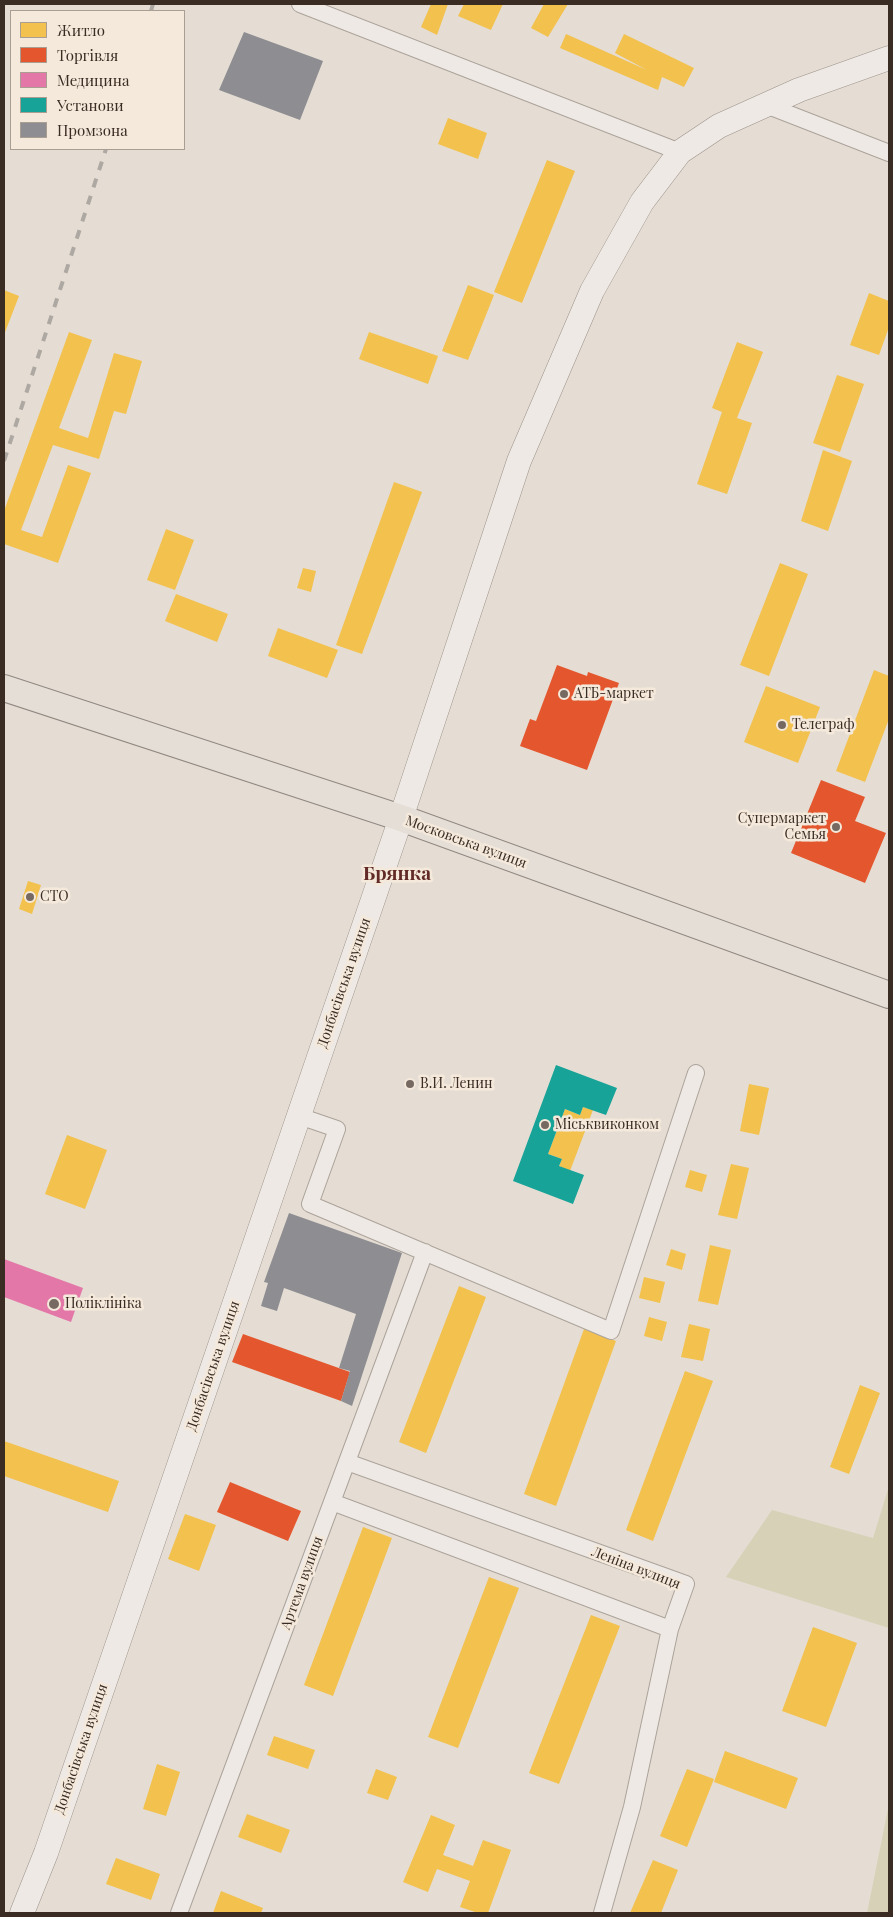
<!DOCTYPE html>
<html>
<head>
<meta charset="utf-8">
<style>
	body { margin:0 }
	#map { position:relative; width:893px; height:1917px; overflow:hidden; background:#e5ddd3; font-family:"Playfair Display",serif }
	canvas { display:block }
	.frame { position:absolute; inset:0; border:5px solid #3a2b23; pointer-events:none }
	.legend { position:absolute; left:10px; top:10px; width:175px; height:140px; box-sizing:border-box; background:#f4e9db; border:1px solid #aa9d91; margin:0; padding:6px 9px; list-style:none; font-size:15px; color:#3a2b23 }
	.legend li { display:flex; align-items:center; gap:10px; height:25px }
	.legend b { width:25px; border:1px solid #aa9d91 }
</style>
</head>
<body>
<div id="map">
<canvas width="893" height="1917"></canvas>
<div class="frame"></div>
<ul class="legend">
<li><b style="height:14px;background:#f2c14e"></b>Житло</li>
<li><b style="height:14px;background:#e4572e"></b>Торгівля</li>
<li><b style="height:14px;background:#e377a8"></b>Медицина</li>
<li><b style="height:14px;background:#17a398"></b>Установи</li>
<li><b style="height:14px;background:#8d8d92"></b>Промзона</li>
</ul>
</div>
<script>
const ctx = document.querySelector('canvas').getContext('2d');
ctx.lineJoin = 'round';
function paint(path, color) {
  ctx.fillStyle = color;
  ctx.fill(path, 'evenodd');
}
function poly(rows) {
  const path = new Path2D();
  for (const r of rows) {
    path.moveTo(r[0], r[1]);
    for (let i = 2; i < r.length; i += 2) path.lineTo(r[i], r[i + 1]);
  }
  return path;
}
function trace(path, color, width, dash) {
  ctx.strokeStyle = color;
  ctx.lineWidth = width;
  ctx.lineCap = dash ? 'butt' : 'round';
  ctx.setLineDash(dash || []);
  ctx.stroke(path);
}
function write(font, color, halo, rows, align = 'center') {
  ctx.font = font + ' "Playfair Display",serif';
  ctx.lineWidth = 5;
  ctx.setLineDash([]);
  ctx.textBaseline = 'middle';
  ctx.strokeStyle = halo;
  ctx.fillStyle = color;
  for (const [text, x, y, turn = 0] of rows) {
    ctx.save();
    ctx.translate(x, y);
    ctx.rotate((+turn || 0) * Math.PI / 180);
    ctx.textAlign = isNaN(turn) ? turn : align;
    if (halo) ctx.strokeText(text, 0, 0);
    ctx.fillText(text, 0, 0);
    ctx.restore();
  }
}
const green = poly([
	[889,1486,889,1628,726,1577,772,1510,873,1538],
	[889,1804,889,1913,867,1913]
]);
const homes = poly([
	[431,4,448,4,437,35,421,27],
	[464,4,503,4,491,30,458,16],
	[544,4,568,4,548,37,531,28],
	[566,34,647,70,615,53,624,34,694,68,684,87,662,77,658,90,560,48],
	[448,118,487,133,478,159,438,144],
	[547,160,575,171,522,303,494,292],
	[468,285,494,295,468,360,442,351],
	[4,290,19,296,4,335],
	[869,293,889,301,889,327,879,355,850,345],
	[69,332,92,340,59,428,88,438,114,353,142,361,126,414,114,411,99,459,53,445,21,530,42,537,68,465,91,473,58,563,4,544,4,511],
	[369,332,438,356,428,384,359,359],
	[737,342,763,352,737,418,752,423,727,494,697,484,722,412,712,408],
	[837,375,864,384,840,452,813,443],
	[823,450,852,461,828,531,801,521],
	[394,482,422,492,362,654,336,645],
	[166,529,194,540,175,590,147,580],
	[780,563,808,574,769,676,740,665],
	[303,568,316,571,311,592,297,588],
	[176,594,228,614,217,642,165,621],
	[278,628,338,650,327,678,268,656],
	[874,670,889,676,889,719,865,782,836,771],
	[766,686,820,707,798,763,744,742],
	[28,881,41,885,32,914,19,909],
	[749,1084,769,1088,759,1135,740,1131],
	[583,1107,593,1110,570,1171,559,1166,562,1159,548,1154,565,1109,580,1115],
	[67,1135,107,1150,85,1209,45,1194],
	[731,1164,749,1168,737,1219,718,1215],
	[690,1170,707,1175,702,1192,685,1187],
	[710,1245,731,1250,718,1305,698,1301],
	[671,1249,686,1254,682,1270,666,1265],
	[644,1277,665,1282,660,1303,639,1298],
	[459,1286,486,1297,426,1453,399,1442],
	[649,1317,667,1322,662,1341,644,1336],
	[689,1324,710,1329,703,1361,681,1357],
	[584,1329,616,1341,556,1506,524,1494],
	[685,1371,713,1381,653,1541,626,1530],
	[860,1385,880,1393,849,1474,830,1467],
	[4,1441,119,1481,108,1512,4,1476],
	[185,1514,216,1525,199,1571,168,1559],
	[363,1527,392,1538,333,1696,304,1685],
	[489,1577,519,1588,458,1748,428,1737],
	[591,1615,620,1626,559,1784,529,1773],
	[813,1627,857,1643,826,1727,782,1711],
	[274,1736,315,1750,308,1769,267,1755],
	[725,1751,798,1778,786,1809,714,1782],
	[157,1764,180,1772,166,1816,143,1809],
	[376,1769,397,1777,388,1800,367,1793],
	[687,1769,714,1779,687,1847,660,1836],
	[247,1814,290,1830,281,1853,238,1837],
	[431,1815,455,1825,443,1855,473,1866,483,1840,511,1850,488,1913,478,1913,460,1907,470,1881,437,1869,428,1892,403,1882],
	[116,1858,160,1874,151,1900,106,1884],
	[653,1860,678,1870,661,1913,630,1913],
	[221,1891,263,1908,261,1913,213,1913]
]);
const shops = poly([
	[557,665,587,676,588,672,619,683,587,770,520,746,530,719,536,721],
	[821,780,865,797,855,821,886,833,865,883,791,853],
	[243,1334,350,1372,341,1401,232,1362],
	[230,1482,301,1511,288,1541,217,1512]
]);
const health = poly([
	[4,1259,83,1288,71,1322,4,1297]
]);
const public = poly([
	[556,1065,617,1088,606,1115,583,1107,580,1115,565,1109,548,1154,562,1159,559,1166,584,1175,573,1204,513,1181]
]);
const industry = poly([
	[244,32,323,61,300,120,219,90],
	[289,1213,402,1253,352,1406,341,1401,350,1371,339,1368,356,1314,284,1288,277,1311,261,1306,268,1283,264,1282]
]);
const street = poly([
	[300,4,680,152],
	[766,105,889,153],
	[299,1116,337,1129,310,1204,611,1331,696,1073],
	[332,1502,670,1629,686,1584,347,1462],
	[179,1913,425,1252],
	[602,1913,632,1807,670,1629]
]);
const secondary = poly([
	[22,1913,46,1853,401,818,519,461,592,291,642,202,680,152,719,126,799,90,889,58]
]);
const primary = poly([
	[4,688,401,818,889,995]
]);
const rail = poly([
	[151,11,153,4],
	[4,461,106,149]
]);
const markers = [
	[564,694,5,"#766961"],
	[782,725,5,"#766961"],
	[836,827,5,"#766961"],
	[30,897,5,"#766961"],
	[410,1084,5,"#766961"],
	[545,1125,5,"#766961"],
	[54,1304,6,"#766961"]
];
const poiNames = [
	["АТБ-маркет",574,694],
	["Телеграф",792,725],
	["Супермаркет",826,819,"right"],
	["Семья",826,835,"right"],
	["СТО",40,897],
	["В.И. Ленин",420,1084],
	["Міськвиконком",555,1125],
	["Поліклініка",65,1304]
];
const streetNames = [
	["Московська вулиця",466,842,20],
	["Донбасівська вулиця",344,983,-71],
	["Донбасівська вулиця",213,1366,-71],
	["Леніна вулиця",636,1568,21],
	["Артема вулиця",302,1583,-70],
	["Донбасівська вулиця",81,1749,-71]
];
const districtNames = [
	["Брянка",397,874]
];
paint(green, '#d6d1b7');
paint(homes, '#f2c14e');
paint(shops, '#e4572e');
paint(health, '#e377a8');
paint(public, '#17a398');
paint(industry, '#8d8d92');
trace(street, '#aba39b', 18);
trace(secondary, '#9b928b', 25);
trace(primary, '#908882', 28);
trace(street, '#eee9e4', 16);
trace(secondary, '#eee9e4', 24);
trace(primary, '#e5ded6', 26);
trace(rail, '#aea8a3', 4, [9, 9]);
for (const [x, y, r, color] of markers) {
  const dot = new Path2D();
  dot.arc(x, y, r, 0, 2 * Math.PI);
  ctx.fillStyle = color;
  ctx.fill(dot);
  trace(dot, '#f4e9db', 2);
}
write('14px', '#3a2b23', '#f4e9db', poiNames, 'left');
write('14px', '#3a2b23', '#f4e9db', streetNames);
write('bold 19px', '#622a26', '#f4e9db', districtNames);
</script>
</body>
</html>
